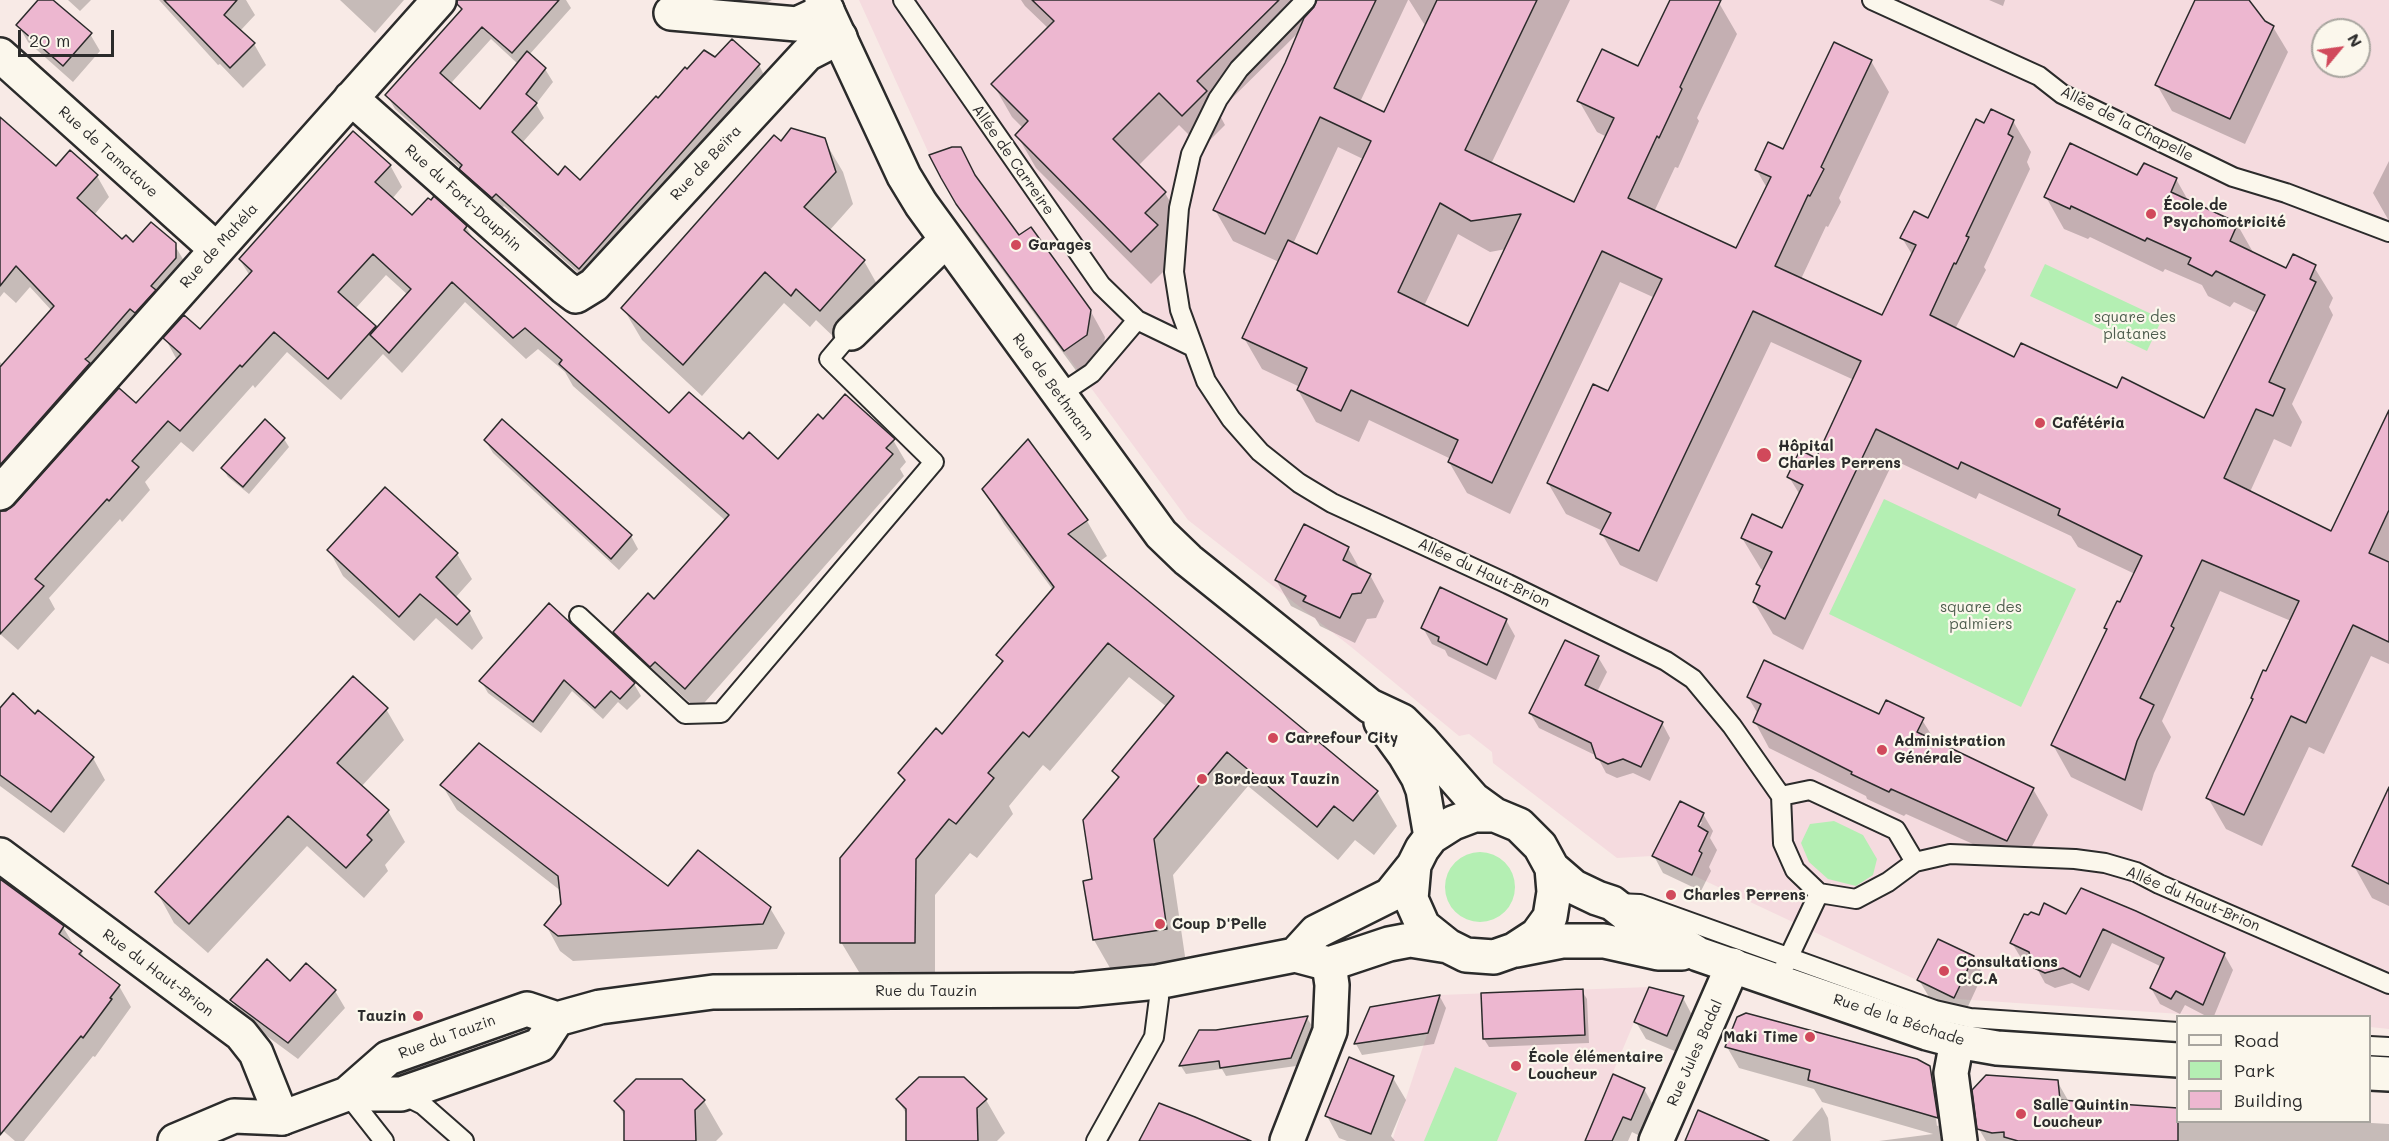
<!DOCTYPE html>
<html>
<head>
<meta charset="utf-8">
<style>
	body { margin:0 }
	#map { position:relative; width:2389px; height:1141px; overflow:hidden; background:#f8eae6; font-family:Mali,sans-serif }
	canvas { display:block }
	.legend { position:absolute; left:2176px; top:1015px; width:195px; height:108px; box-sizing:border-box; background:#fbf7ec; border:2px solid #a8a59f; margin:0; padding:8px 10px; list-style:none; font-size:18px; color:#2b2b2b }
	.legend li { display:flex; align-items:center; gap:12px; height:30px }
	.legend b { width:30px; border:2px solid #a8a59f }
	.north { position:absolute; left:2311px; top:18px; width:60px; height:60px; box-sizing:border-box; background:#fbf7ec; border:2px solid #a8a59f; border-radius:50%; rotate:61deg; font-size:16px; font-weight:700; line-height:24px; text-align:center; color:#2b2b2b }
	.north::after { content:''; display:block; margin:auto; width:21px; height:27px; background:#d1495b; clip-path:polygon(50% 0,100% 100%,50% 72%,0 100%) }
	.scale { position:absolute; left:18px; top:30px; width:96px; height:27px; box-sizing:border-box; border:3px solid #2b2b2b; border-top:0; padding-left:8px; font-size:18px; line-height:21px; white-space:nowrap; color:#2b2b2b; -webkit-text-stroke:4px #fbf7ec; paint-order:stroke }
</style>
</head>
<body>
<div id="map">
<canvas width="2389" height="1141"></canvas>
<ul class="legend">
<li><b style="height:8px;background:#fbf7ec"></b>Road</li>
<li><b style="height:16px;background:#b4efb3"></b>Park</li>
<li><b style="height:16px;background:#edb7d0"></b>Building</li>
</ul>
<div class="north">N</div>
<div class="scale">20 m</div>
</div>
<script>
const ctx = document.querySelector('canvas').getContext('2d');
ctx.lineJoin = 'round';
function paint(path, color) {
  ctx.fillStyle = color;
  ctx.fill(path, 'evenodd');
}
function poly(rows) {
  const path = new Path2D();
  for (const r of rows) {
    if (r.length === 3) {
      path.moveTo(r[0] + r[2], r[1]);
      path.arc(r[0], r[1], r[2], 0, 2 * Math.PI);
      continue;
    }
    path.moveTo(r[0], r[1]);
    for (let i = 2; i < r.length; i += 2) path.lineTo(r[i], r[i + 1]);
  }
  return path;
}
function trace(path, color, width, dash) {
  ctx.strokeStyle = color;
  ctx.lineWidth = width;
  ctx.lineCap = dash ? 'butt' : 'round';
  ctx.setLineDash(dash || []);
  ctx.stroke(path);
}
function write(font, color, halo, rows, align = 'center') {
  ctx.font = font + ' Mali,sans-serif';
  ctx.lineWidth = 4.5;
  ctx.setLineDash([]);
  ctx.textBaseline = 'middle';
  ctx.strokeStyle = halo;
  ctx.fillStyle = color;
  for (const [text, x, y, turn = 0] of rows) {
    ctx.save();
    ctx.translate(x, y);
    ctx.rotate((+turn || 0) * Math.PI / 180);
    ctx.textAlign = isNaN(turn) ? turn : align;
    if (halo) ctx.strokeText(text, 0, 0);
    ctx.fillText(text, 0, 0);
    ctx.restore();
  }
}
const built = poly([
	[859,0,2389,0,2389,1029,2370,1027,2370,1016,2210,1016,1957,999,1652,856,1617,858,1493,763,1492,752,1469,734,1459,736,1350,646,1188,520,956,204,930,156],
	[2323,30,2359,30,2359,66,2323,66],
	[1649,987,1584,1141,1392,1141,1440,995]
]);
const green = poly([
	[2045,264,2162,319,2147,351,2030,296],
	[1884,499,2076,589,2021,707,1829,614],
	[1834,821,1863,835,1877,859,1873,875,1856,886,1828,879,1809,862,1801,843,1810,824],
	[1480,887,35],
	[1455,1067,1517,1093,1497,1141,1424,1141]
]);
const shadow = poly([
	[40,0,50,0,90,34,100,51,73,82,28,42,18,25],
	[68,0,91,0,80,11],
	[159,0,246,0,255,15,240,31,254,44,266,65,243,88,220,64,218,65],
	[340,0,404,0,375,33],
	[472,0,566,0,571,8,529,55,545,69,553,82,536,104,544,118,522,143,558,177,580,182,658,100,716,59,759,65,766,79,587,281,504,206,500,211,469,182,460,168,395,109,387,95],
	[491,39,518,64,480,111,456,89,452,82],
	[731,0,772,0,766,3,772,16,738,13],
	[1021,0,1408,0,1360,102,1385,114,1426,27,1409,0,1570,0,1491,164,1575,204,1607,137,1597,132,1579,101,1639,68,1671,0,1713,0,1719,3,1737,34,1697,118,1699,121,1678,168,1675,167,1654,212,1737,250,1767,188,1756,169,1784,151,1871,61,1889,92,1839,198,1841,202,1828,227,1826,226,1801,279,1883,317,1913,256,1902,238,1929,220,1985,125,2013,121,2031,152,2027,162,2030,169,1984,267,1986,270,1955,329,2015,359,2117,390,2204,420,2257,313,2234,302,2230,307,2208,296,2202,285,2165,269,2163,272,2090,237,2088,239,2064,229,2046,197,2138,177,2176,179,2189,202,2237,224,2254,254,2287,270,2314,267,2333,298,2329,307,2333,315,2292,404,2302,422,2291,447,2274,439,2250,492,2332,533,2389,413,2389,664,2371,656,2324,754,2309,747,2262,846,2226,829,2208,798,2291,621,2220,591,2162,721,2171,737,2154,773,2142,811,2071,777,2053,745,2108,631,2106,628,2135,574,2078,547,2071,536,1979,493,1976,499,1894,460,1803,650,1773,634,1754,602,1760,588,1758,584,1764,571,1761,569,1742,538,1783,530,1800,495,1789,477,1817,460,1854,380,1771,342,1657,582,1620,565,1602,534,1603,531,1566,514,1548,483,1609,393,1655,298,1620,282,1510,514,1467,493,1449,462,1451,459,1369,420,1359,442,1316,422,1298,390,1300,387,1262,369,1244,338,1279,262,1233,241,1215,210,1301,30,1218,112,1225,125,1202,148,1179,125,1138,166,1165,193,1184,226,1166,243,1176,259,1151,284,1036,168,1017,135,1023,128,1012,117,993,84,1049,29,1025,6],
	[1338,147,1363,159,1317,256,1293,244],
	[1458,234,1490,252,1506,249,1468,328,1424,306],
	[1989,0,2005,0,2003,6],
	[2196,0,2248,0,2265,23,2273,27,2288,52,2245,144,2172,111,2157,85],
	[0,119,56,168,97,176,109,197,94,215,122,242,174,244,187,266,0,500,0,362,3,365,52,311,30,287,16,303,4,292,0,297],
	[824,140,843,172,853,204,829,231,864,261,882,293,839,342,816,320,810,327,784,303,702,396,642,340,623,308,781,143],
	[961,148,981,186,1019,238,1090,310,1105,337,1101,360,1080,376,973,230,958,203],
	[2389,161,2389,221,2373,193],
	[390,165,402,187,392,199,412,217,466,227,474,240,669,415,743,441,779,461,823,421,893,440,906,462,900,469,904,476,698,710,668,683,663,687,627,654,614,632,654,602,726,521,573,386,565,372,538,349,526,359,465,302,402,373,383,354,341,400,287,352,255,388,253,385,193,452,181,442,145,482,150,490,122,522,120,519,49,598,55,609,18,650,0,634,0,513,6,512,136,405,177,360,165,338,200,331,250,276,240,260],
	[386,275,408,295,377,330,355,309],
	[284,439,289,447,249,494,228,477,223,469],
	[485,440,569,481,631,536,638,549,619,570,493,453],
	[1028,441,1087,521,1107,556,1099,562,1377,792,1397,826,1374,855,1355,840,1338,860,1248,786,1173,875,1186,963,1114,975,1094,940,1093,880,1118,779,1114,771,1167,707,1129,677,1050,771,1043,765,1009,806,1013,814,977,858,970,853,935,895,935,977,862,977,841,942,905,782,900,774,943,736,1003,664,998,656,1053,590,1004,524,984,489],
	[1348,548,1361,571,1370,575,1384,601,1376,618,1367,619,1355,643,1320,626,1315,618,1291,606,1276,580],
	[329,550,457,554,472,579,455,598,469,612,483,638,472,650,436,618,414,641,343,576],
	[549,605,634,684,641,696,627,710,618,702,603,719,572,691,541,733,488,693,481,681],
	[1506,620,1515,636,1496,680,1448,656,1445,650,1432,644,1423,628],
	[1598,657,1607,672,1597,692,1662,723,1670,738,1650,781,1633,773,1617,778,1606,773,1597,756,1539,728,1530,713],
	[1748,697,1880,716,1922,720,1936,742,2033,789,2048,815,2022,866,1906,814,1904,816,1867,799,1866,796,1769,748,1755,722,1758,714],
	[386,709,404,740,361,787,388,811,405,842,385,865,388,871,364,898,307,846,208,953,174,923,157,892],
	[0,710,35,716,93,758,105,780,64,833,0,786],
	[442,785,668,888,770,908,785,933,777,949,573,961,560,951,546,925,562,905,561,891,457,810],
	[2389,790,2389,906,2372,898,2354,866],
	[1703,814,1713,831,1710,838,1717,850,1709,867,1711,871,1701,891,1663,873,1654,856],
	[1698,822,1702,822,1696,834],
	[0,881,63,927,75,947,81,952,86,961,119,986,131,1007,95,1057,93,1056,24,1141,15,1141,0,1128],
	[2066,916,2224,954,2233,970,2214,1016,2206,1016,2185,1005,2180,1014,2160,1004,2151,988,2162,967,2112,943,2089,991,2072,983,2055,988,2045,983,2035,965,2021,958,2012,943,2040,917],
	[1973,957,1983,974,1964,1015,1929,997,1919,980],
	[306,965,335,991,345,1008,298,1059,241,1017,232,1000,290,983],
	[1582,991,1587,999,1589,1043,1489,1047,1484,1039,1482,995],
	[1440,997,1446,1008,1434,1044,1362,1055,1356,1044,1371,1008],
	[1683,998,1692,1015,1677,1052,1646,1039,1636,1022],
	[1307,1018,1312,1026,1296,1066,1226,1076,1222,1069,1186,1074,1181,1066,1200,1032,1216,1031],
	[1727,1047,1929,1067,1942,1089,1949,1139,1940,1136,1943,1141,1879,1141,1933,1134,1822,1102,1814,1089,1739,1068],
	[1931,1081,1934,1081,1940,1125,1937,1126],
	[1393,1078,1406,1100,1391,1136,1395,1141,1347,1141,1339,1138,1327,1116],
	[2057,1081,2069,1102,2178,1122,2354,1122,2389,1124,2389,1141,1986,1141,1979,1129],
	[1644,1089,1653,1105,1640,1136,1632,1132,1628,1141,1586,1141],
	[898,1100,986,1100,1005,1133,997,1141,907,1141,907,1115],
	[616,1101,704,1101,723,1134,716,1141,625,1141,625,1117],
	[1822,1107,1828,1118,1831,1141,1792,1141]
]);
const building = poly([
	[38,0,53,0,92,33,63,66,16,25,38,0],
	[164,0,237,0,224,15,255,43,230,68,164,0],
	[457,0,559,0,512,53,482,27,440,73,480,109,527,51,546,68,526,94,537,103,512,132,558,175,565,166,580,180,656,96,658,98,685,67,687,69,704,50,715,57,732,39,760,64,579,269,496,194,492,198,459,169,462,165,385,95,462,9,457,4,457,0],
	[1032,0,1279,0,1197,81,1207,91,1182,116,1159,93,1113,139,1166,192,1145,213,1158,225,1131,252,1015,135,1028,121,991,84,1054,21,1032,0],
	[1317,0,1376,0,1334,88,1384,112,1437,0,1537,0,1465,150,1574,202,1614,118,1577,101,1602,49,1638,66,1670,0,1721,0,1680,87,1682,89,1659,138,1657,136,1628,198,1736,248,1771,177,1755,170,1768,142,1783,149,1834,42,1872,60,1821,167,1824,169,1810,196,1808,195,1775,266,1882,315,1916,245,1900,238,1914,211,1928,218,1976,119,1984,123,1991,109,2014,120,2008,134,2013,137,1966,236,1969,237,1956,264,1954,263,1930,315,2014,357,2021,343,2117,388,2122,377,2204,418,2265,295,2216,271,2212,276,2188,264,2191,258,2147,238,2145,241,2071,206,2070,209,2044,197,2070,143,2137,175,2144,163,2177,178,2171,192,2238,223,2230,241,2286,268,2293,254,2316,265,2310,279,2316,282,2269,382,2285,389,2273,416,2256,409,2224,478,2331,531,2389,410,2389,510,2369,553,2389,562,2389,642,2353,625,2306,723,2291,716,2244,815,2206,798,2253,699,2251,698,2263,670,2266,671,2299,601,2202,560,2171,626,2174,628,2140,698,2154,705,2137,741,2125,780,2051,745,2107,629,2104,628,2117,601,2120,602,2142,556,2058,515,2060,509,1961,462,1958,469,1876,429,1785,619,1753,602,1760,586,1756,584,1772,552,1741,538,1752,514,1782,528,1803,485,1787,477,1800,450,1816,458,1861,361,1753,311,1639,551,1600,534,1611,513,1547,483,1593,384,1608,391,1662,279,1602,251,1492,483,1448,462,1458,440,1351,390,1341,411,1297,390,1307,368,1242,338,1288,240,1317,254,1371,141,1320,117,1265,234,1213,210,1285,63,1304,18,1314,7,1317,0],
	[1440,203,1471,221,1521,214,1468,326,1398,292,1440,203],
	[2195,0,2249,0,2265,21,2274,26,2230,119,2155,85,2195,0],
	[0,117,56,166,70,150,98,175,77,198,122,239,126,235,133,242,151,222,176,243,176,258,151,286,156,290,135,313,130,309,88,357,85,359,90,363,0,465,0,367,54,306,16,266,0,286,0,117],
	[791,128,825,138,836,172,804,207,865,260,820,311,796,289,791,296,765,272,683,365,621,308,774,135,781,141,791,128],
	[353,131,391,165,375,182,412,215,428,198,431,200,434,196,467,226,464,230,483,247,669,413,689,392,743,439,749,432,778,459,818,414,823,419,845,394,895,439,886,448,893,454,685,689,655,662,650,667,613,632,648,593,654,599,729,515,559,364,562,360,525,328,513,338,452,282,389,353,370,335,411,289,373,254,338,292,376,326,328,379,274,332,242,367,240,365,180,431,168,421,132,461,139,467,109,501,107,499,35,579,44,586,0,634,0,511,6,511,14,505,119,388,136,403,181,354,163,338,184,315,200,329,252,271,239,259,353,131],
	[952,147,961,147,975,175,1019,235,1031,227,1091,310,1087,335,1064,351,956,204,941,178,929,155,952,147],
	[265,419,285,438,243,487,221,468,265,419],
	[502,419,632,535,611,559,484,440,502,419],
	[1028,439,1088,520,1068,534,1378,791,1353,821,1334,806,1317,827,1227,752,1154,839,1167,929,1093,940,1083,881,1092,879,1083,820,1119,777,1112,771,1174,696,1108,643,1029,737,1023,732,988,773,994,778,956,824,949,819,916,859,915,943,840,943,840,858,905,780,898,773,936,728,942,734,1003,661,996,655,1054,587,982,489,1028,439],
	[385,487,458,553,436,577,470,611,457,625,420,594,399,617,327,550,385,487],
	[1304,524,1349,547,1343,560,1371,574,1361,593,1352,594,1340,618,1303,601,1306,596,1275,580,1304,524],
	[1440,587,1507,619,1487,665,1438,641,1439,637,1421,628,1440,587],
	[549,603,635,683,620,699,611,691,595,708,564,680,533,722,479,681,549,603],
	[1565,640,1599,656,1585,685,1663,722,1641,767,1623,759,1608,764,1596,758,1591,743,1529,713,1565,640],
	[1764,660,1879,714,1886,700,1924,718,1917,732,2034,788,2007,841,1891,789,1889,792,1851,774,1852,772,1753,722,1761,704,1747,697,1764,660],
	[353,676,388,708,337,763,389,810,367,835,372,840,346,868,288,816,189,924,155,892,353,676],
	[13,693,35,714,38,710,94,757,51,812,0,775,0,708,13,693],
	[479,743,668,886,698,850,771,907,763,924,558,936,544,925,561,904,558,876,440,785,479,743],
	[2389,787,2389,884,2352,866,2389,787],
	[1680,801,1704,813,1698,826,1708,832,1699,851,1702,853,1692,875,1652,856,1680,801],
	[0,879,64,926,59,934,82,951,79,954,120,985,110,998,112,999,83,1038,81,1036,0,1135,0,879],
	[2081,888,2136,911,2225,953,2203,1005,2176,991,2171,999,2150,988,2164,958,2103,929,2080,977,2063,968,2045,973,2034,968,2029,952,2010,943,2024,914,2028,915,2031,912,2039,915,2044,903,2066,914,2081,888],
	[1938,939,1974,956,1954,998,1917,980,1938,939],
	[267,959,290,981,306,963,336,990,288,1043,230,1000,267,959],
	[1649,987,1684,996,1667,1036,1634,1022,1649,987],
	[1583,989,1585,1035,1483,1039,1481,993,1583,989],
	[1440,995,1428,1033,1354,1044,1370,1007,1440,995],
	[1746,1013,1917,1059,1930,1066,1938,1118,1808,1080,1810,1070,1725,1047,1737,1017,1746,1013],
	[1308,1016,1291,1058,1220,1068,1219,1061,1179,1066,1199,1030,1216,1030,1308,1016],
	[1349,1057,1394,1076,1371,1134,1325,1116,1349,1057],
	[1613,1074,1645,1088,1631,1120,1623,1117,1612,1141,1585,1141,1613,1074],
	[1986,1075,2058,1080,2060,1100,2178,1108,2178,1141,2018,1141,2004,1137,2004,1132,1992,1133,1977,1129,1972,1090,1986,1075],
	[919,1077,964,1077,987,1099,977,1108,978,1141,906,1141,906,1109,896,1099,919,1077],
	[636,1079,682,1079,705,1100,695,1110,696,1141,624,1141,624,1111,614,1101,636,1079],
	[1159,1103,1195,1117,1251,1141,1139,1141,1159,1103],
	[1698,1110,1769,1141,1685,1141,1698,1110]
]);
const service = poly([
	[903,0,1101,285,1137,320,1193,347],
	[1306,0,1239,69,1218,99,1191,154,1179,208,1174,272,1180,310,1206,381,1231,419,1260,452,1299,483,1332,503,1508,584,1666,661,1693,679,1732,726,1781,796,1783,843,1795,870,1819,893,1856,899,1888,882,1915,862,1950,854,2075,859,2105,863,2136,872,2159,884,2389,984],
	[1872,0,2039,76,2062,94,2233,177,2286,193,2389,232],
	[1059,395,1092,373,1137,320],
	[579,616,685,714,721,713,934,462,829,359,851,333],
	[1781,796,1810,790,1896,830,1915,862],
	[1617,903,1640,904,1935,1010,1970,1018,2178,1032],
	[1785,965,1819,893],
	[2370,1046,2389,1047],
	[347,1094,384,1141],
	[401,1094,423,1105,464,1141],
	[1096,1141,1154,1037,1159,998,1157,982]
]);
const minor = poly([
	[671,13,797,24,827,10],
	[0,55,216,249],
	[351,98,564,287,576,296,594,285,807,54,840,37],
	[851,333,946,240],
	[0,493,439,0],
	[0,855,241,1034,256,1053,282,1118],
	[1957,1041,1951,1073,1960,1141],
	[1287,1141,1330,1031,1332,985,1329,964],
	[1656,1141,1733,965]
]);
const tertiary = poly([
	[822,0,904,176,921,204,1161,534,1188,560,1370,706,1402,721,1422,741,1473,799,1495,815],
	[1381,722,1405,755,1418,777,1423,790,1431,837],
	[1474,815,1495,815,1519,825,1540,846,1552,868,1554,892,1550,917,1537,935,1514,950,1494,957,1466,955,1448,946,1423,926,1411,899,1414,865,1422,849,1431,837,1453,823,1474,815],
	[1552,868,1574,887,1597,898,1612,903,1640,925,1665,933,1698,954,1927,1033,1957,1041,1997,1048,2178,1060],
	[1516,950,1562,941,1604,941,1658,953,1682,953],
	[1295,955,1316,932,1390,895,1414,865],
	[2370,1073,2389,1074],
	[347,1094,401,1094,507,1057,540,1045,557,1019],
	[175,1141,234,1116,282,1118,347,1094,388,1058,527,1009,557,1019,600,1007,713,992,1076,990,1157,982,1295,955,1329,964,1389,944,1410,940,1448,946]
]);
const markers = [
	[2151,214,6,"#d1495b"],
	[1016,245,6,"#d1495b"],
	[2040,423,6,"#d1495b"],
	[1764,455,8,"#d1495b"],
	[1273,738,6,"#d1495b"],
	[1882,750,6,"#d1495b"],
	[1202,779,6,"#d1495b"],
	[1671,895,6,"#d1495b"],
	[1160,924,6,"#d1495b"],
	[1944,971,6,"#d1495b"],
	[418,1016,6,"#d1495b"],
	[1810,1037,6,"#d1495b"],
	[1516,1066,6,"#d1495b"],
	[2021,1114,6,"#d1495b"]
];
const streetNames = [
	["Allée de la Chapelle",2127,124,27],
	["Rue de Tamatave",108,152,42],
	["Allée de Carreire",1013,160,55],
	["Rue de Beïra",706,163,-47],
	["Rue du Fort-Dauphin",463,198,42],
	["Rue de Mahéla",219,246,-48],
	["Rue de Bethmann",1053,387,54],
	["Allée du Haut-Brion",1484,573,25],
	["Allée du Haut-Brion",2193,899,23],
	["Rue du Haut-Brion",158,973,37],
	["Rue du Tauzin",926,991],
	["Rue de la Béchade",1899,1020,18],
	["Rue du Tauzin",447,1037,-20],
	["Rue Jules Badal",1695,1053,-66]
];
const poiNames = [
	["École de",2163,205],
	["Psychomotricité",2163,222],
	["Garages",1028,245],
	["Cafétéria",2052,423],
	["Hôpital",1778,446],
	["Charles Perrens",1778,463],
	["Carrefour City",1285,738],
	["Administration",1894,741],
	["Générale",1894,758],
	["Bordeaux Tauzin",1214,779],
	["Charles Perrens",1683,895],
	["Coup D'Pelle",1172,924],
	["Consultations",1956,962],
	["C.C.A",1956,979],
	["Tauzin",406,1016,"right"],
	["Maki Time",1798,1037,"right"],
	["École élémentaire",1528,1057],
	["Loucheur",1528,1074],
	["Salle Quintin",2033,1105],
	["Loucheur",2033,1122]
];
const parkNames = [
	["square des",2135,317],
	["platanes",2135,334],
	["square des",1981,607],
	["palmiers",1981,624]
];
paint(built, '#f5dbdf');
paint(green, '#b4efb3');
paint(shadow, '#0003');
paint(building, '#edb7d0');
trace(building, '#2b2b2b', 1.5);
trace(service, '#2b2b2b', 22);
trace(minor, '#2b2b2b', 38);
trace(tertiary, '#2b2b2b', 38);
trace(service, '#fbf7ec', 18);
trace(minor, '#fbf7ec', 33);
trace(tertiary, '#fbf7ec', 33);
for (const [x, y, r, color] of markers) {
  const dot = new Path2D();
  dot.arc(x, y, r, 0, 2 * Math.PI);
  ctx.fillStyle = color;
  ctx.fill(dot);
  trace(dot, '#fbf7ec', 2);
}
write('15px', '#2b2b2b', '#fbf7ec', streetNames);
write('bold 15px', '#2b2b2b', '#fbf7ec', poiNames, 'left');
write('15px', '#4d5c4d', '#fbf7ec', parkNames);
</script>
</body>
</html>
